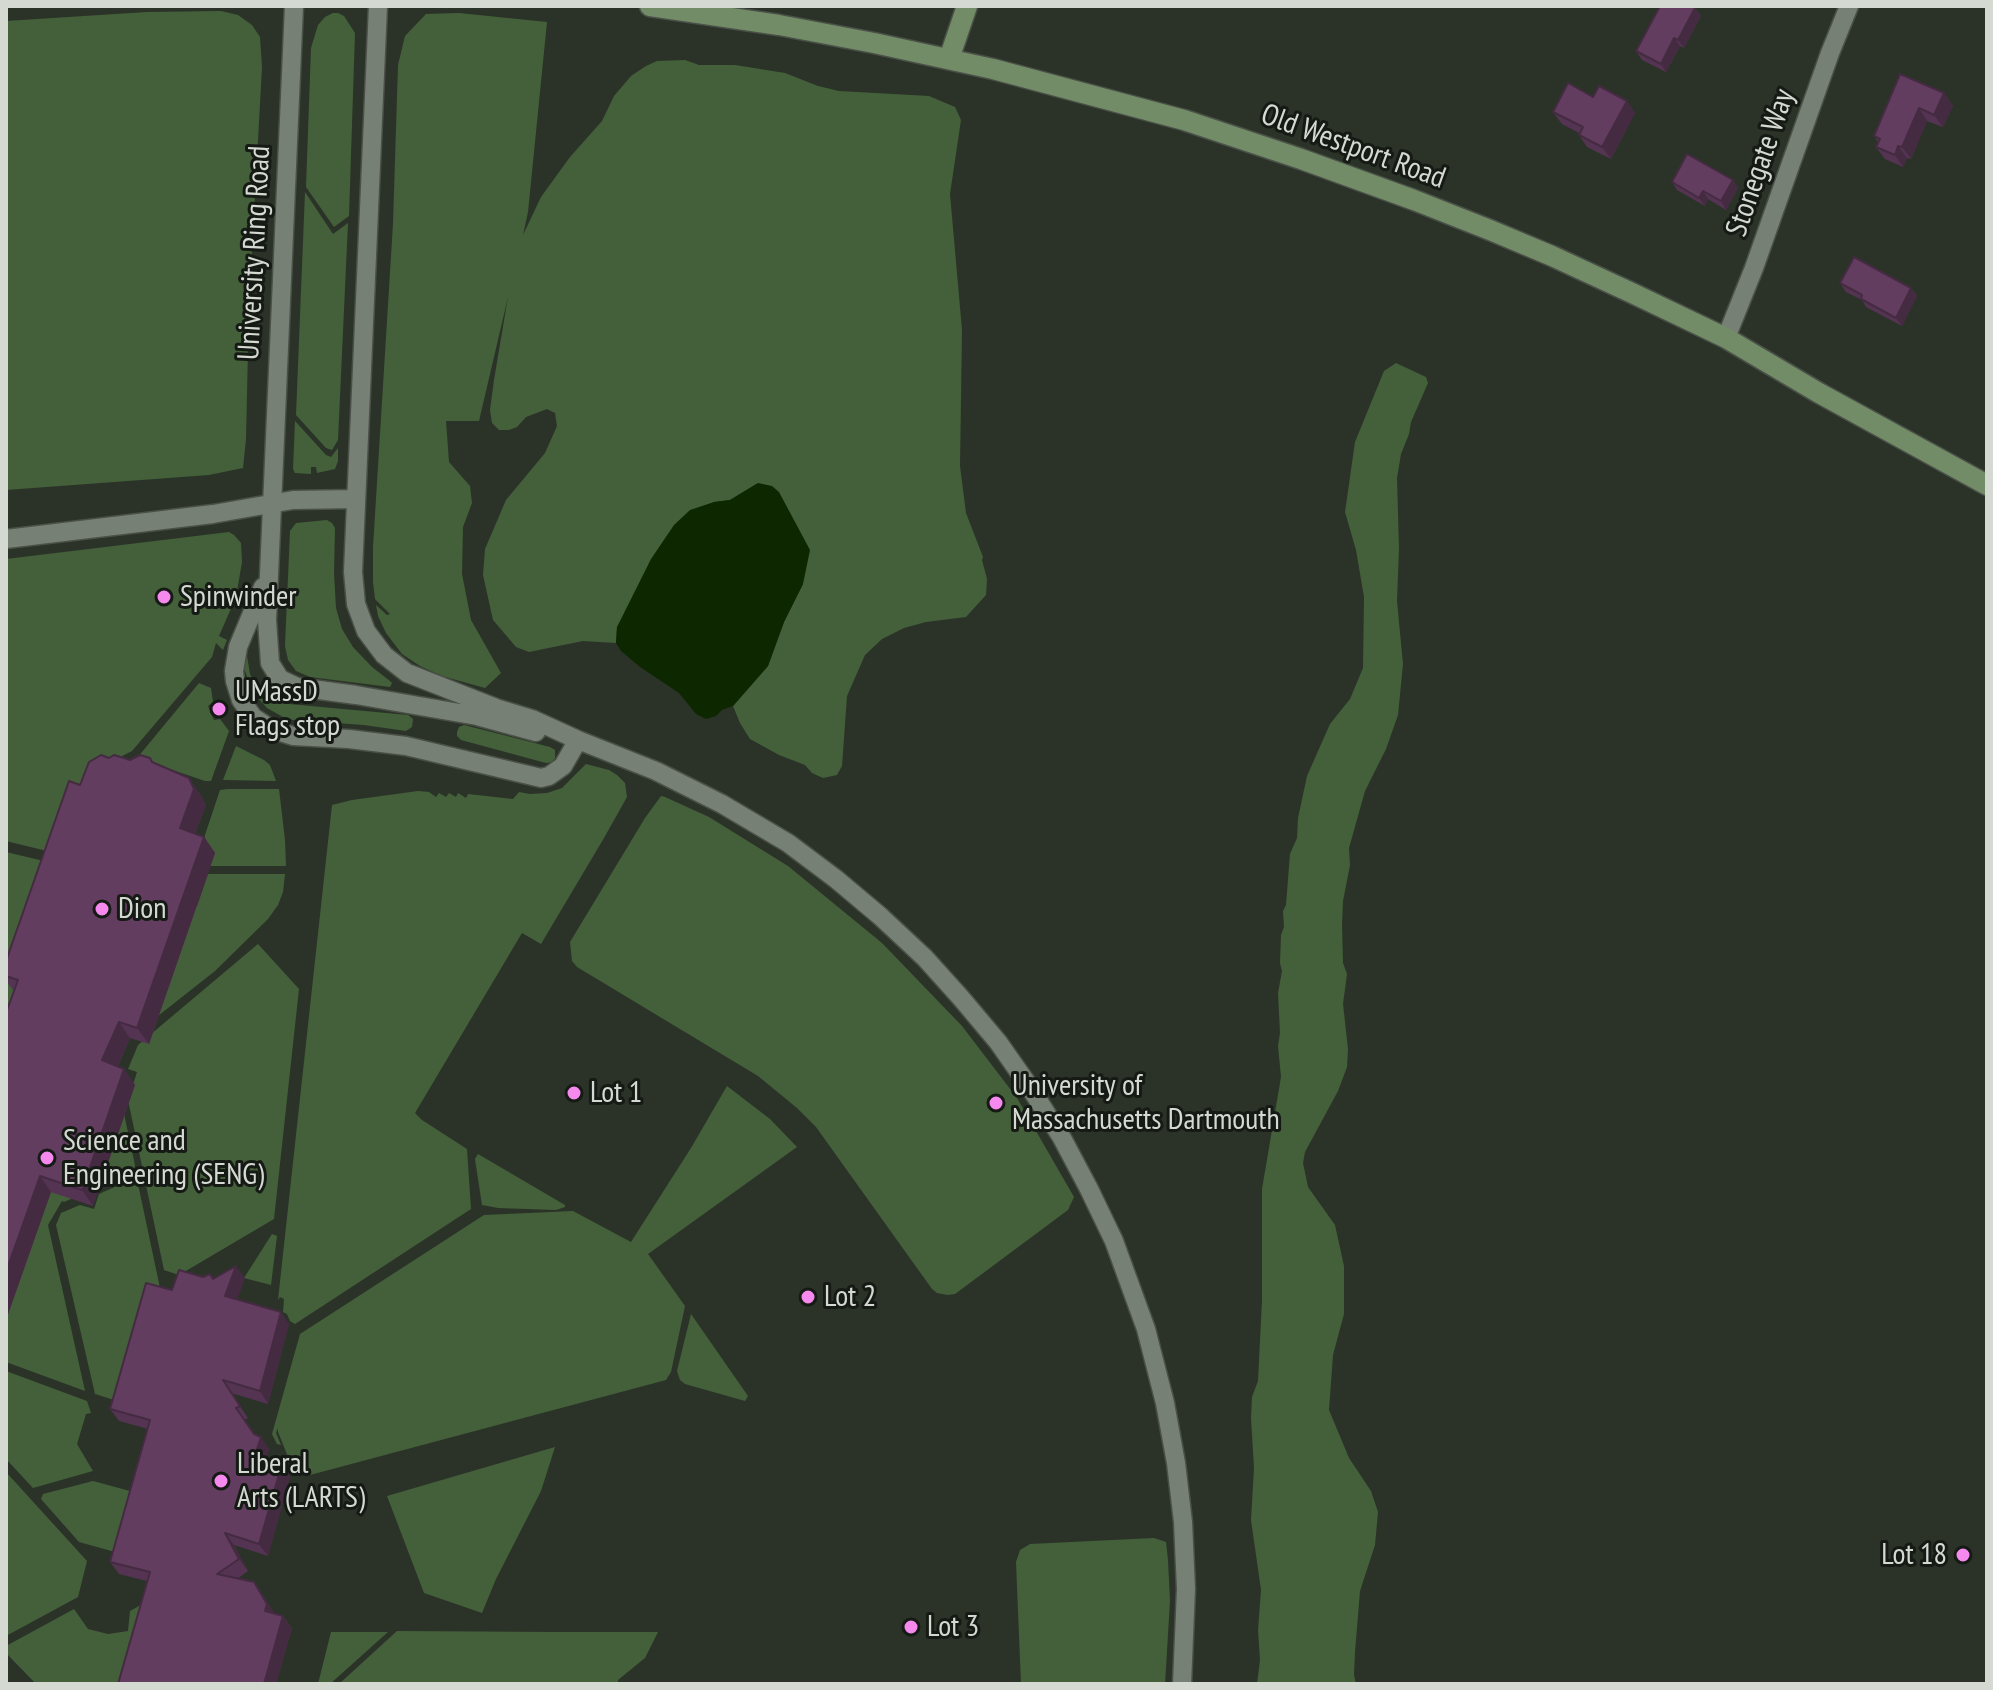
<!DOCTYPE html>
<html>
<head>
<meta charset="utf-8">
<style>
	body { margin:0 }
	#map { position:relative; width:1993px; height:1690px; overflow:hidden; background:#2b3328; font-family:"PT Sans Narrow",sans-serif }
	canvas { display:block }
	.frame { position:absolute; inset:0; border:8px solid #d4d9d2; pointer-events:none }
</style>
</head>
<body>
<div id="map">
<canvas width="1993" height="1690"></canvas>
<div class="frame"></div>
</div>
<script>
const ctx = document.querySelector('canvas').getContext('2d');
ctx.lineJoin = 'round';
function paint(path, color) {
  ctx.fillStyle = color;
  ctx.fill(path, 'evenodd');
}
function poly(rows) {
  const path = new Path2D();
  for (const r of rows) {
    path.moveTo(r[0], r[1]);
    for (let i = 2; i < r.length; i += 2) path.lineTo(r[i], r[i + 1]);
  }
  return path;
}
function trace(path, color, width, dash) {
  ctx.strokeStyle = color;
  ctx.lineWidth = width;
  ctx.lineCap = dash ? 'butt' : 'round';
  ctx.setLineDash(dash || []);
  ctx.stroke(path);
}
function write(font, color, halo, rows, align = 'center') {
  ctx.font = font + ' "PT Sans Narrow",sans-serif';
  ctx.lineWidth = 6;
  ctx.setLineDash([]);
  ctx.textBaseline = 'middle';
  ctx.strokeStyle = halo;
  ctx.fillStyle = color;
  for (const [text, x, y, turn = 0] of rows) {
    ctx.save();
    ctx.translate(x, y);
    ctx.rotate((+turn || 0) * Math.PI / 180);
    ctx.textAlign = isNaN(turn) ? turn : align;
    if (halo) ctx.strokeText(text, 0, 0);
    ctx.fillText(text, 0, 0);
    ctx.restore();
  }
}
const green = poly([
	[221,11,238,15,252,25,260,37,262,67,249,304,246,439,243,468,209,475,6,490,6,21,147,12],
	[333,13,338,13,344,16,355,33,349,216,334,227,306,187,311,48,318,25,325,17],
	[459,13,547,22,528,212,523,235,541,197,570,157,602,121,614,96,631,76,646,66,657,61,685,60,699,65,735,65,785,73,818,86,839,91,929,96,955,107,961,120,950,194,962,330,960,466,966,513,983,557,982,560,987,579,986,595,966,617,926,622,904,628,882,639,865,655,847,696,842,766,837,775,823,778,812,773,805,765,779,755,750,739,740,723,733,706,768,666,784,622,803,584,758,483,730,500,714,502,617,627,616,643,583,641,529,652,516,647,493,620,483,575,485,549,506,500,545,453,557,426,555,413,547,409,526,417,517,427,509,430,499,430,492,423,490,410,494,380,508,297,479,421,446,421,449,462,470,486,472,503,463,527,462,574,471,620,501,673,485,688,442,676,420,666,402,654,386,633,378,616,376,605,387,615,390,614,375,599,373,582,373,547,393,224,398,65,405,36,426,14],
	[305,192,333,234,348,223,338,440,332,450,326,448,296,415],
	[1396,363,1426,377,1428,383,1411,422,1409,434,1401,454,1397,478,1399,549,1397,601,1403,664,1398,715,1386,749,1365,791,1349,848,1350,865,1343,901,1342,924,1343,963,1347,974,1343,1004,1348,1049,1347,1067,1338,1091,1305,1152,1303,1163,1308,1187,1335,1225,1344,1266,1344,1314,1333,1355,1329,1410,1349,1458,1371,1491,1378,1512,1375,1545,1360,1591,1355,1652,1354,1675,1356,1684,1257,1684,1260,1660,1258,1630,1261,1590,1251,1520,1254,1468,1251,1418,1252,1397,1258,1381,1262,1300,1262,1189,1281,1077,1278,1046,1280,1033,1278,993,1282,971,1280,963,1281,935,1284,927,1283,911,1286,905,1290,854,1297,838,1298,818,1307,776,1330,724,1350,699,1363,668,1364,597,1356,550,1345,512,1355,442,1384,371],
	[295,421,326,455,331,457,338,448,338,461,335,469,317,473,316,467,311,467,311,474,295,473,293,469],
	[327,520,332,523,335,528,334,573,336,608,342,629,353,647,372,667,390,681,392,683,390,687,310,677,296,671,288,660,285,646,290,531,296,523],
	[229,532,234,535,241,543,242,562,236,597,219,636,227,640,223,650,216,643,212,657,132,751,85,775,51,852,6,841,6,559],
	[245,656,247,656,250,674,255,685,265,695,276,701,289,704,408,715,413,719,412,727,406,731,364,725,293,720,283,717,267,708,252,691,244,668],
	[199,683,211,688,213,702,208,706,214,720,220,719,229,731,211,781,205,781,137,758],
	[464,725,550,747,555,750,555,758,552,762,546,763,461,740,457,736,457,732,459,727],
	[236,746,264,760,270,765,276,781,223,780],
	[586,764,609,770,617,775,625,783,627,797,604,838,541,944,522,933,415,1113,422,1120,467,1149,471,1209,295,1324,290,1321,287,1314,283,1312,284,1299,280,1297,278,1300,332,805,352,800,418,791,429,792,436,797,439,793,446,797,449,793,456,797,458,793,466,798,468,794,513,799,519,792,530,794,547,793,562,788],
	[228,789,279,789,285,840,286,866,210,866,201,847,220,790],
	[661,796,665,797,709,817,788,866,882,943,962,1026,1017,1098,1074,1197,1068,1210,955,1294,948,1295,937,1293,932,1289,816,1127,797,1108,758,1076,577,967,572,961,570,942,645,818],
	[6,852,48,862,29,996,12,1005,6,1003],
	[208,874,285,874,283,892,278,905,268,919,215,971,130,1038,178,900,197,906],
	[258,944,299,989,274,1219,179,1275,164,1270,128,1100,137,1072,128,1069,138,1045],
	[727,1086,770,1119,797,1147,648,1254,685,1306,671,1372,666,1380,310,1475,293,1469,278,1432,278,1428,276,1433,281,1445,277,1444,272,1434,300,1334,484,1215,573,1211,631,1242,691,1148],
	[124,1114,135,1165,134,1169,100,1186,64,1202,62,1201,48,1225,85,1391,6,1362,6,1260,33,1186,64,1196,83,1183],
	[478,1154,565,1205,565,1207,556,1210,498,1208,482,1205,475,1159],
	[128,1181,138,1184,160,1288,114,1400,95,1394,56,1225,61,1213,80,1205,94,1209,99,1194],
	[272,1234,277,1236,271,1285,244,1278],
	[691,1314,748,1396,745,1401,685,1384,680,1380,677,1371],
	[6,1371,87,1401,91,1413,86,1414,77,1444,93,1471,33,1488,6,1459],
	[555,1447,541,1491,496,1579,482,1613,424,1593,387,1496],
	[6,1472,87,1561,78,1597,6,1636],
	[93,1481,141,1494,115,1552,79,1542,41,1499,43,1494],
	[1154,1538,1166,1542,1168,1560,1170,1601,1165,1684,1021,1684,1016,1562,1020,1550,1030,1544],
	[146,1602,135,1684,36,1684,6,1653,6,1646,74,1609,88,1629,108,1634,128,1631,130,1611],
	[397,1631,555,1632,658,1632,645,1658,618,1680,618,1684,339,1684],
	[331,1632,388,1632,330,1684,318,1684]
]);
const water = poly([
	[758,483,772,486,779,492,810,550,803,584,784,622,768,666,733,706,722,710,716,716,706,719,696,714,679,693,640,667,621,651,616,643,617,627,651,559,674,525,690,510,714,502,730,500]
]);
const street = poly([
	[294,6,267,620,270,663,280,679,297,687,356,695,477,716,536,732],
	[378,6,353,572,356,604,366,631,384,655,407,673,496,708,532,719,578,740,656,771,722,804,788,843,836,879,880,916,925,958,961,998,998,1042,1031,1089,1062,1138,1089,1189,1114,1241,1146,1329,1165,1403,1176,1463,1183,1522,1186,1589,1182,1684],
	[1726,338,1754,268,1830,53,1849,6],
	[6,539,213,514,293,500,355,499],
	[263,587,238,647,234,671,235,681,241,700,253,717,271,729,293,736,349,739,406,746,541,778,549,776,563,766,578,740]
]);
const secondary = poly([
	[650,6,779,25,874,43,993,69,1184,120,1301,159,1414,200,1490,230,1552,256,1632,293,1726,338,1819,393,1987,485],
	[949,59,967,6]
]);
const wall = poly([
	[1695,8,1701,16,1684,48,1680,46,1666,72,1642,60,1636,51],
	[1944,93,1953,106,1943,127,1927,121,1911,159,1907,158,1903,167,1885,159,1876,147,1878,142,1874,136],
	[1593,97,1627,101,1635,113,1611,159,1587,147,1579,135,1579,133,1562,124,1553,112],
	[1733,180,1738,188,1726,210,1708,199,1705,206,1677,190,1672,182],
	[1840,283,1911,288,1917,296,1902,326,1866,307,1862,300,1846,292],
	[109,758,153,763,200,794,206,805,195,834,204,837,215,853,149,1044,130,1038,118,1066,124,1069,135,1085,93,1206,51,1192,6,1320,6,1013,14,991,6,981,6,961,80,785],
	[203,1277,214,1279,245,1278,237,1299,289,1324,268,1404,231,1393,248,1418,244,1420,254,1434,269,1449,266,1459,282,1464,290,1476,268,1556,234,1545,248,1571,237,1579,254,1582,274,1613,283,1616,292,1628,276,1684,118,1684,147,1581,119,1574,110,1562,148,1429,119,1421,110,1409,172,1290]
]);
const shadedWall = poly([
	[1695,8,1701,16,1684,48,1678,40],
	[1674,38,1680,46,1666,72,1661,64],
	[1944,93,1953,106,1943,127,1934,115],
	[1627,101,1635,113,1611,159,1602,147],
	[1919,108,1927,121,1911,159,1902,147],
	[1898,146,1907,158,1903,167,1895,155],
	[1733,180,1738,188,1726,210,1721,201],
	[1703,191,1708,199,1705,206,1699,198],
	[1911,288,1917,296,1902,326,1896,318],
	[189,778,200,794,206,805,191,844,180,828],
	[204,837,215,853,149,1044,137,1028],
	[119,1022,130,1038,113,1076,102,1060],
	[124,1069,135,1085,93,1206,82,1190],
	[40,1176,51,1192,6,1320,6,1272],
	[236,1266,245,1278,234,1308,225,1296],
	[281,1312,289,1324,268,1404,260,1391],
	[261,1437,269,1449,263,1468,255,1455],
	[282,1464,290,1476,268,1556,259,1544],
	[225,1533,234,1545,248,1571,239,1559],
	[254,1582,263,1595,276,1616,265,1611],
	[283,1616,292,1628,276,1684,264,1684]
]);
const building = poly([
	[1660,6,1691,6,1695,8,1678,40,1674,38,1661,64,1636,51,1660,6],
	[1900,74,1944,93,1934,115,1919,108,1902,147,1898,146,1895,155,1876,147,1880,139,1874,136,1900,74],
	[1568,83,1593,97,1599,86,1627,101,1602,147,1579,135,1583,127,1553,112,1568,83],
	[1687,154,1733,180,1721,201,1703,191,1699,198,1672,182,1687,154],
	[1854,257,1911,288,1896,318,1861,299,1862,295,1840,283,1854,257],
	[101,755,109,758,114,755,130,760,140,755,150,758,152,762,189,778,194,789,180,828,204,837,137,1028,119,1022,102,1060,124,1069,82,1190,40,1176,6,1272,6,1013,18,980,6,976,6,961,69,781,80,785,89,762,101,755],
	[236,1266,225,1296,281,1312,260,1391,223,1380,240,1406,236,1408,254,1434,261,1437,255,1455,282,1464,259,1544,225,1533,239,1559,217,1574,254,1582,267,1604,265,1611,283,1616,264,1684,118,1684,150,1572,110,1562,150,1420,110,1409,146,1283,172,1290,179,1270,203,1277,210,1274,213,1279,236,1266]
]);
const markers = [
	[164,597,8,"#f689ed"],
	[219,709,8,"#f689ed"],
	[102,909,8,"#f689ed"],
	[574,1093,8,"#f689ed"],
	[996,1103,8,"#f689ed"],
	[47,1158,8,"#f689ed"],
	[808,1297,8,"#f689ed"],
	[221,1481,8,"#f689ed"],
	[1963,1555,8,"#f689ed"],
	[911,1627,8,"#f689ed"]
];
const streetNames = [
	["Old Westport Road",1353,147,20],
	["Stonegate Way",1761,163,-71],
	["University Ring Road",255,253,-87]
];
const poiNames = [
	["Spinwinder",180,597],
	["UMassD",235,692],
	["Flags stop",235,726],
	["Dion",118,909],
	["University of",1012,1086],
	["Massachusetts Dartmouth",1012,1120],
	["Lot 1",590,1093],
	["Science and",63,1141],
	["Engineering (SENG)",63,1175],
	["Lot 2",824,1297],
	["Liberal",237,1464],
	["Arts (LARTS)",237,1498],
	["Lot 18",1947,1555,"right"],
	["Lot 3",927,1627]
];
paint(green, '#44603a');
paint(water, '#0d2801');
trace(street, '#4a5047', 21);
trace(secondary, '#4a5047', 23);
trace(street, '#778074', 18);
trace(secondary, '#728c67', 20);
paint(wall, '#543452');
paint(shadedWall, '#452b42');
paint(building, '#623d5f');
trace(building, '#452b42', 2);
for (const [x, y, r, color] of markers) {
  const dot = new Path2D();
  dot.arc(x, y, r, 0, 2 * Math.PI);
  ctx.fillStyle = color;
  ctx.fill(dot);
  trace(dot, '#161a15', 3);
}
write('30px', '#d4d9d2', '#161a15', streetNames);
write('30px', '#d4d9d2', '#161a15', poiNames, 'left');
</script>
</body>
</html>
